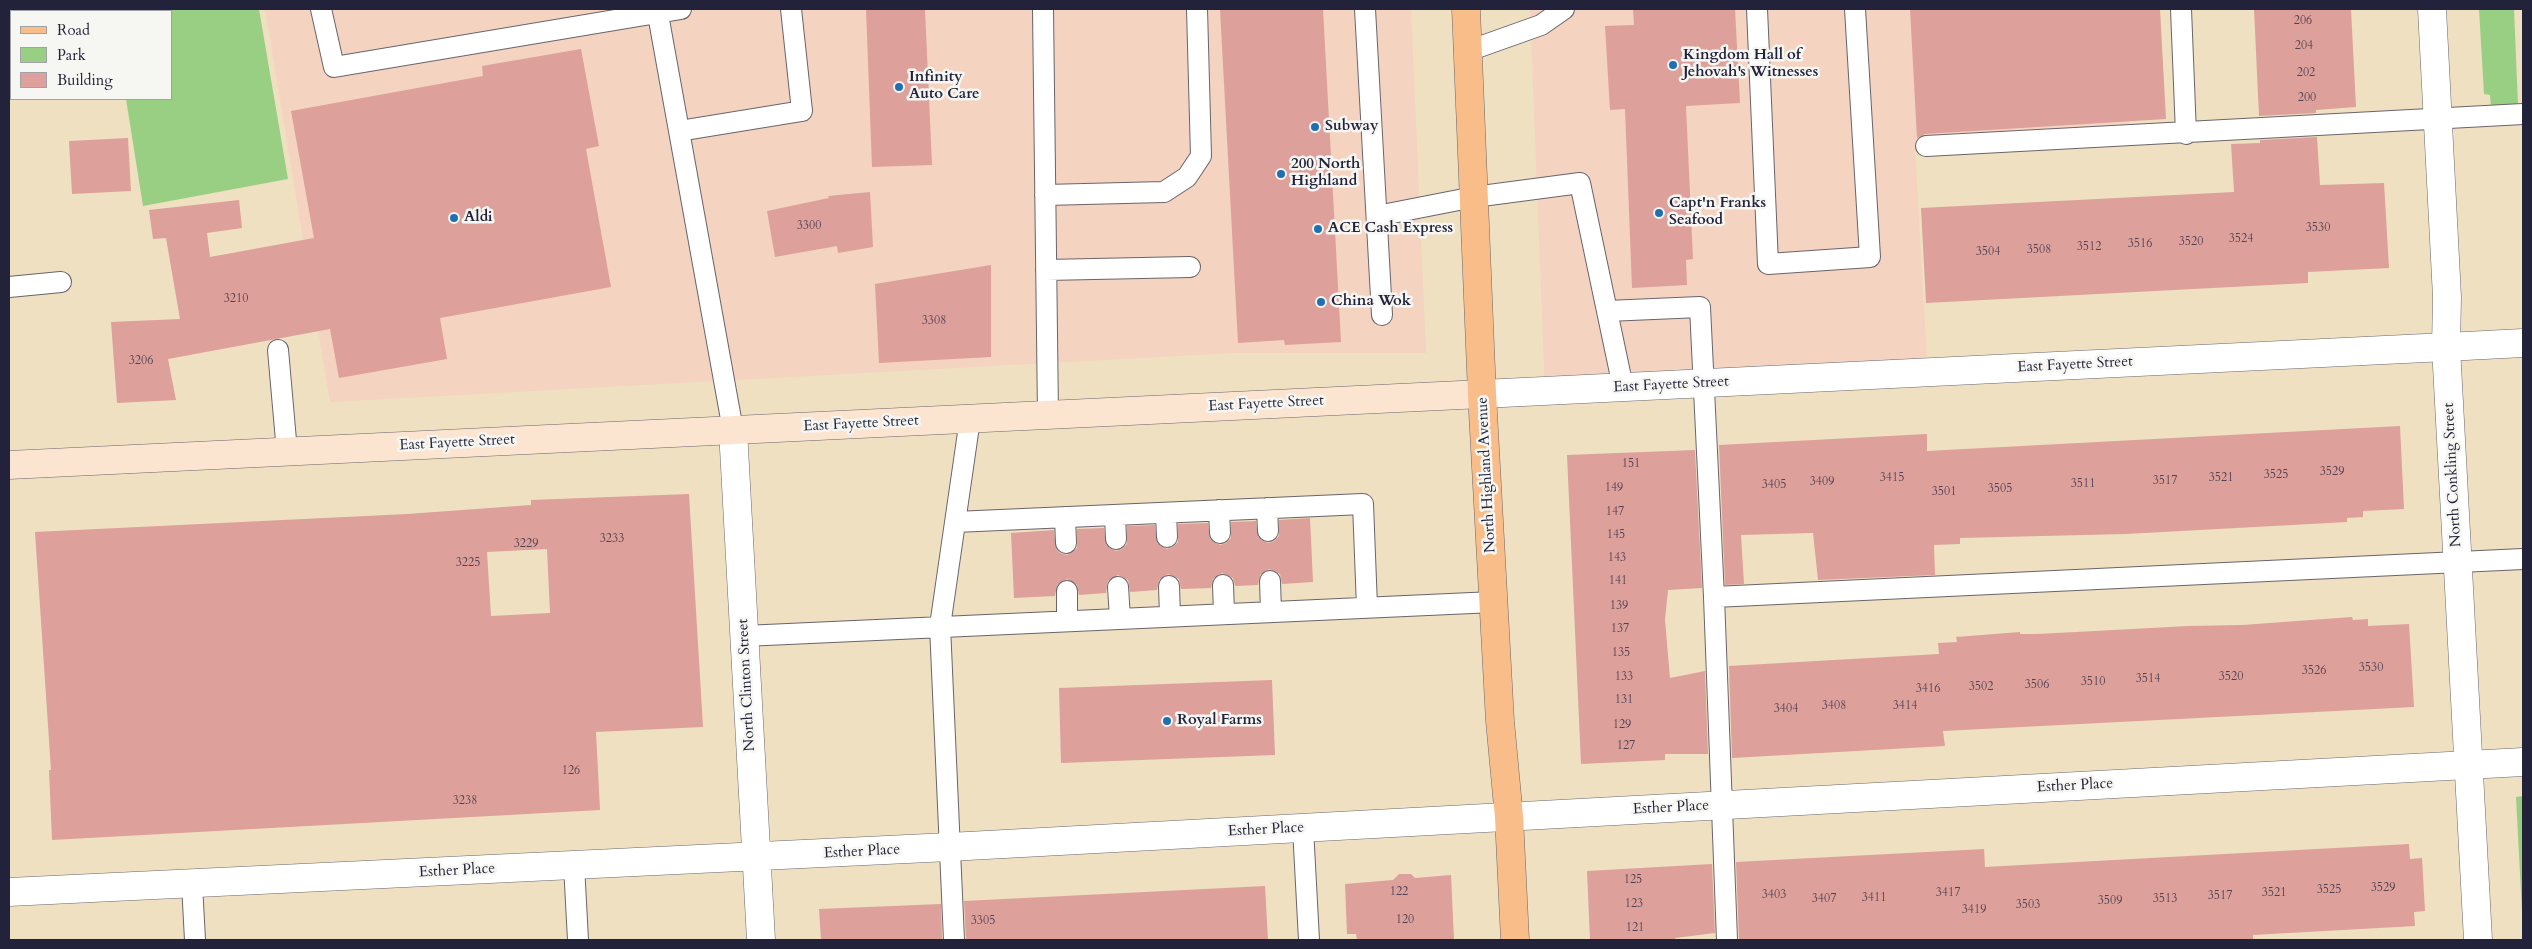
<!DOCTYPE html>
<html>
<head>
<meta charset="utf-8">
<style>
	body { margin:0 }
	#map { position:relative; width:2532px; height:949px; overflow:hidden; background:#efe0c1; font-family:Cardo,serif }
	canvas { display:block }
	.frame { position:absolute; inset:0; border:10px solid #22223b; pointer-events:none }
	.legend { position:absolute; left:10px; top:10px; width:162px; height:90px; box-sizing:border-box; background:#f6f6f2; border:1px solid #a1a1a9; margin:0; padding:6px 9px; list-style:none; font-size:15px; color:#22223b }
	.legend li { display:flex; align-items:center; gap:10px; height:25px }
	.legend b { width:25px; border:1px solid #a1a1a9 }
</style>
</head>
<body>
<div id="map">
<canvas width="2532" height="949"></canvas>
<div class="frame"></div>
<ul class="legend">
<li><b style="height:6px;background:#f8bd89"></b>Road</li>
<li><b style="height:14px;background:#99cf82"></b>Park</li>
<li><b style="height:14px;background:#dda09b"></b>Building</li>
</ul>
</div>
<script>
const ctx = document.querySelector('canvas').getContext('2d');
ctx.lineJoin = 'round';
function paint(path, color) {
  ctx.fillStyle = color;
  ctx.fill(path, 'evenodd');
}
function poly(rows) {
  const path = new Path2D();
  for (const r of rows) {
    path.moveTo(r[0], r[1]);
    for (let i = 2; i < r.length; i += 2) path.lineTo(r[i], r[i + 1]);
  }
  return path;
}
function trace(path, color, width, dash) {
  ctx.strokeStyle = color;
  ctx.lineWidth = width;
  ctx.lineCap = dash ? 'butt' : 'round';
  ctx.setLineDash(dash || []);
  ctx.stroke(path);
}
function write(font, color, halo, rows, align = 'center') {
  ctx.font = font + ' Cardo,serif';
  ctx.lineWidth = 5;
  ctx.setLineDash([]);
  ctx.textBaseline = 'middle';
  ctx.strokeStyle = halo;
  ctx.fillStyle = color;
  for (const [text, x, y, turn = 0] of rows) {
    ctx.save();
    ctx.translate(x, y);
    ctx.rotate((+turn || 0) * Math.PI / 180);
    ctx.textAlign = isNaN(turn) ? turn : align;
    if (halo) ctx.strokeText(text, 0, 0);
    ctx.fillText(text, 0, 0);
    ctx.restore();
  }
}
const built = poly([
	[265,9,1411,9,1426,353,1233,353,330,402],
	[1530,9,2124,9,2130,138,1915,148,1928,378,1545,392]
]);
const green = poly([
	[113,9,259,9,288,179,143,206,126,99,171,99,171,11,113,11],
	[2479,9,2514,9,2518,105,2491,107,2490,95,2484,94],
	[2523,796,2523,932,2516,797]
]);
const building = poly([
	[866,9,925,9,932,165,872,167],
	[1220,9,1323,9,1341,342,1285,345,1284,340,1238,343],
	[1633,9,1735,9,1740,103,1686,106,1693,259,1686,260,1687,285,1632,288,1625,109,1610,110,1605,26,1634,25],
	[1910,9,2160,9,2166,119,1925,134,1917,138],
	[2254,9,2351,9,2356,107,2316,110,2316,113,2259,116],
	[581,49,599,146,586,149,611,287,440,318,447,359,339,378,330,329,168,359,176,400,117,403,111,322,180,319,166,238,153,239,149,210,239,200,242,228,207,233,210,257,314,238,291,111,483,76,482,66],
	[2317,137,2320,185,2384,183,2389,268,2308,272,2308,283,1926,303,1921,208,2234,192,2231,144,2260,143,2260,140],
	[128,138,131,191,72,194,69,141],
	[870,192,873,247,838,253,837,246,775,257,767,211,829,198,828,196],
	[991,265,991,357,879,363,875,284],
	[2400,426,2404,509,2363,511,2363,517,2347,518,2347,522,2126,534,1960,538,1960,544,1934,545,1935,575,1818,580,1813,533,1741,535,1744,584,1725,585,1719,445,1927,434,1927,451],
	[1695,450,1702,588,1668,590,1665,620,1670,678,1705,671,1708,754,1665,754,1665,760,1581,764,1567,455],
	[689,494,703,727,596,732,600,810,52,840,49,770,51,770,35,532,407,514,531,505,531,500],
	[547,549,550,613,491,616,487,552],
	[1310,518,1313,582,1282,584,1280,574,1269,569,1260,575,1258,585,1235,586,1233,578,1222,573,1213,579,1211,588,1181,589,1179,579,1168,574,1159,580,1157,590,1130,592,1128,580,1118,575,1108,581,1106,593,1079,595,1077,585,1067,579,1057,585,1055,596,1014,598,1011,533,1054,530,1056,549,1060,553,1067,555,1077,548,1077,529,1104,528,1106,545,1116,551,1122,549,1127,544,1127,526,1155,525,1157,543,1167,549,1173,547,1178,542,1178,524,1208,523,1210,539,1220,545,1226,543,1231,538,1231,522,1256,521,1258,537,1268,543,1274,541,1279,536,1279,520],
	[2352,617,2353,620,2368,619,2368,626,2409,624,2414,707,1943,731,1945,746,1732,758,1729,666,1939,654,1938,643,1957,642,1956,637,2020,632,2020,634,2036,634,2076,632,2188,626,2242,625],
	[1272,680,1275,755,1061,763,1059,688],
	[2409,844,2410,859,2422,858,2425,911,2414,912,2415,926,2253,935,2253,940,1739,940,1736,862,1984,849,1985,867],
	[1712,864,1715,933,1675,938,1676,940,1590,940,1587,871],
	[1399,874,1411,874,1415,878,1451,875,1454,940,1357,940,1356,934,1347,934,1345,884,1393,880],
	[1265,886,1268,940,966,940,964,901],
	[941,904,942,940,821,940,819,909]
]);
const service = poly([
	[321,9,334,67,681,9],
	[657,9,733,430],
	[1043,9,1048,415],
	[1365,9,1382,315],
	[1757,9,1768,264,1870,257,1855,9],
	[2181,9,2186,134],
	[1468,51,1541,25,1564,9],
	[679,131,802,111,791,9],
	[1926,146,2523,114],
	[1045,195,1164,192,1187,177,1201,156,1197,9],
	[1377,216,1474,197,1580,183,1623,387],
	[1046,270,1190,267],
	[9,287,61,282],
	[1607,311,1700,307,1714,597,2523,559],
	[278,350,287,452],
	[1267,508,1268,531],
	[1219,510,1220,533],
	[1166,513,1167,537],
	[1115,515,1116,539],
	[1065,517,1066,543],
	[955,522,1363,504,1367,607],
	[1270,581,1271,612],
	[1223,585,1224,613],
	[1169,586,1170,616],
	[1118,587,1120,618],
	[1067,591,1067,620],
	[1714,597,1727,940],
	[744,636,1494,602],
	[1303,828,1309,940],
	[574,865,578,940],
	[192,884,195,940],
	[954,940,940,626,970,419]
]);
const minor = poly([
	[2446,347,2523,343],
	[733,430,761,940],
	[9,892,949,847,2523,762]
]);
const tertiary = poly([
	[2432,9,2447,297,2446,347,2478,940],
	[1482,394,2446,347]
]);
const secondary = poly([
	[9,465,1482,394]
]);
const primary = poly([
	[1466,9,1482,394,1500,721,1509,817,1515,940]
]);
const markers = [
	[1673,65,5,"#1f6fb2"],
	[899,87,5,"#1f6fb2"],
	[1315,127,5,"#1f6fb2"],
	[1281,174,5,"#1f6fb2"],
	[1659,213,5,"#1f6fb2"],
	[454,218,5,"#1f6fb2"],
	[1318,229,5,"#1f6fb2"],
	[1321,302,5,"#1f6fb2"],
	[1167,721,5,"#1f6fb2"]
];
const numberNames = [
	["206",2303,21],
	["204",2304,46],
	["202",2306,73],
	["200",2307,98],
	["3300",809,226],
	["3530",2318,228],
	["3524",2241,239],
	["3520",2191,242],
	["3516",2140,244],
	["3512",2089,247],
	["3508",2039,250],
	["3504",1988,252],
	["3210",236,299],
	["3308",934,321],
	["3206",141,361],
	["151",1631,464],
	["3529",2332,472],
	["3525",2276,475],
	["3415",1892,478],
	["3521",2221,478],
	["3517",2165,481],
	["3409",1822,482],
	["3511",2083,484],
	["3405",1774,485],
	["149",1614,488],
	["3505",2000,489],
	["3501",1944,492],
	["147",1615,512],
	["145",1616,535],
	["3233",612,539],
	["3229",526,544],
	["143",1617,558],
	["3225",468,563],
	["141",1618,581],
	["139",1619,606],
	["137",1620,629],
	["135",1621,653],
	["3530",2371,668],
	["3526",2314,671],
	["133",1624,677],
	["3520",2231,677],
	["3514",2148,679],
	["3510",2093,682],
	["3506",2037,685],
	["3502",1981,687],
	["3416",1928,689],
	["131",1624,700],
	["3408",1834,706],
	["3414",1905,706],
	["3404",1786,709],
	["129",1622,725],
	["127",1626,746],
	["126",571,771],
	["3238",465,801],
	["125",1633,880],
	["3529",2383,888],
	["3525",2329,890],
	["122",1399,892],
	["3417",1948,893],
	["3521",2274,893],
	["3403",1774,895],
	["3517",2220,896],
	["3411",1874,898],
	["3407",1824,899],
	["3513",2165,899],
	["3509",2110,901],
	["123",1634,904],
	["3503",2028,905],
	["3419",1974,910],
	["120",1405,920],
	["3305",983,921],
	["121",1635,928]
];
const poiNames = [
	["Kingdom Hall of",1683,56],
	["Jehovah's Witnesses",1683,73],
	["Infinity",909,78],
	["Auto Care",909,95],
	["Subway",1325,127],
	["200 North",1291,165],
	["Highland",1291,182],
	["Capt'n Franks",1669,204],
	["Seafood",1669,221],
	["Aldi",464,218],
	["ACE Cash Express",1328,229],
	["China Wok",1331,302],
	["Royal Farms",1177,721]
];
const streetNames = [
	["East Fayette Street",2075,365,-3],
	["East Fayette Street",1671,385,-3],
	["East Fayette Street",1266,404,-3],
	["East Fayette Street",861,424,-3],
	["East Fayette Street",457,443,-3],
	["North Highland Avenue",1487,475,-93],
	["North Conkling Street",2453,475,-93],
	["North Clinton Street",747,685,-93],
	["Esther Place",2075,786,-3],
	["Esther Place",1671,808,-3],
	["Esther Place",1266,830,-3],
	["Esther Place",862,852,-3],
	["Esther Place",457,871,-3]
];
paint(built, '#f4d3c0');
paint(green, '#99cf82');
paint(building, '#dda09b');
trace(service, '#6a646a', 22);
trace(minor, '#6a646a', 29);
trace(tertiary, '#6a646a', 29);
trace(secondary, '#6a646a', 29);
trace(primary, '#6a646a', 29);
trace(service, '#fff', 20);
trace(minor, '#fff', 28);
trace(tertiary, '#fff', 28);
trace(secondary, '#fce5d0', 28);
trace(primary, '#f8bd89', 28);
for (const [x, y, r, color] of markers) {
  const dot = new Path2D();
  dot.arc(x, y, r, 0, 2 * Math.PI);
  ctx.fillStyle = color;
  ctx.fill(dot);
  trace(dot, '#f6f6f2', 2);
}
write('12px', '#514253', null, numberNames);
write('bold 15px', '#22223b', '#f6f6f2', poiNames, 'left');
write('15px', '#22223b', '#f6f6f2', streetNames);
</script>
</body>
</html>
